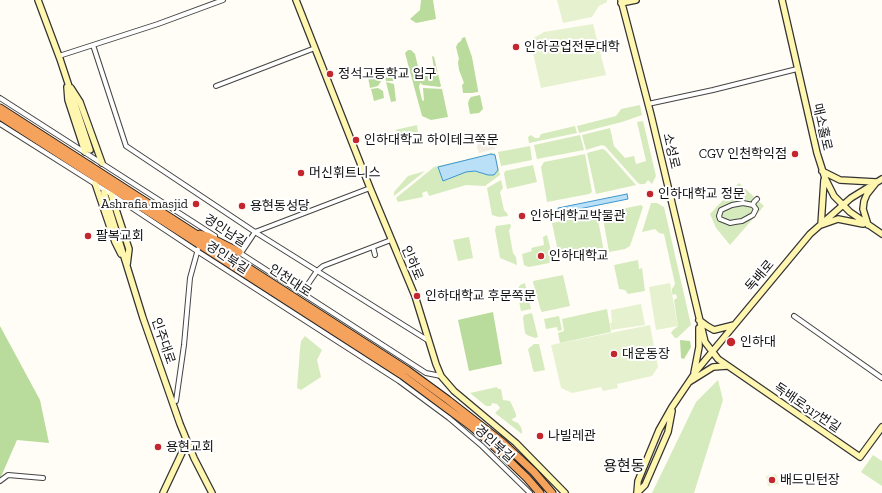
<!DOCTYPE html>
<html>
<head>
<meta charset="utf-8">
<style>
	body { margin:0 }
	canvas { display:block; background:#fffdf5 }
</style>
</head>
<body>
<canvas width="882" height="493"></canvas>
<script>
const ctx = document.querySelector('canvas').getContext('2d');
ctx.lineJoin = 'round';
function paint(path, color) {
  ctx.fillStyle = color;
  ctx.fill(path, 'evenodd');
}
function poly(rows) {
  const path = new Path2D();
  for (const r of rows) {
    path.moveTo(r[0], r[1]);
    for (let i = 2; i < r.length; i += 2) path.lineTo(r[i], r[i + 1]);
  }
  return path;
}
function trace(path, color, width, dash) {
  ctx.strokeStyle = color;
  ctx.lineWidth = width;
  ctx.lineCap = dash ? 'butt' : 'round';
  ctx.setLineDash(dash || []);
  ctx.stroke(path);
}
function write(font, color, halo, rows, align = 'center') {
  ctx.font = font + ' "Zilla Slab","Noto Sans KR",serif';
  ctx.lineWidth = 4;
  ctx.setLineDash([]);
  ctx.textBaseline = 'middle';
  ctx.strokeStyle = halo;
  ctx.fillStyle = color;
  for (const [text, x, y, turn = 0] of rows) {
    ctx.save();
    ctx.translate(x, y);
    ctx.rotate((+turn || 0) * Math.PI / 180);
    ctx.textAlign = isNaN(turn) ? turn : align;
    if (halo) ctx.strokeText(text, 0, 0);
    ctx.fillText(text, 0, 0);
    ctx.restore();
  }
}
const green = poly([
	[640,105,642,115,622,122,579,133,577,126,616,116,621,109],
	[643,121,656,176,652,184,648,180,645,184,640,184,638,183,605,146,602,145,586,150,582,135,610,128,614,146,625,158,634,156,636,164,646,161,637,122],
	[417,125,418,134,416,137,407,138,403,135,399,134,395,130],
	[575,126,577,133,529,143,528,137,531,135,535,138,539,138,541,134],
	[580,135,584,150,537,159,534,145],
	[530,146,532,160,501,166,498,152],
	[602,149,605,150,636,185,596,194,587,153],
	[495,153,500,175,485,186,466,185,429,196,427,191,422,193,423,197,398,202,396,198,434,167],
	[585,154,592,192,589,194,547,202,541,167,544,162],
	[533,165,537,182,507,189,504,174,505,171],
	[425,171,394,196,394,192,408,176],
	[501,180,503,188,500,192,504,210,507,213,508,216,499,217,492,215,487,188],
	[739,183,764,206,730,245,716,228,710,214],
	[651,203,657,203,664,207,691,325,677,338,675,338,671,333,673,330,678,326,674,300,677,298,676,294,673,295,672,293,672,289,675,284,664,234,659,233,655,229,642,232],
	[641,205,643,207,630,246,625,249,609,252,602,213],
	[597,214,604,252,602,254,599,252,590,254,586,251,582,252,580,256,565,260,562,259,559,256,552,223],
	[510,224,511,226,509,231,513,253,516,257,517,265,500,258,495,230,496,226],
	[547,235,552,255,551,260,549,263,529,267,526,266,524,265,522,254,532,251,531,248,544,245,543,237],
	[469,237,473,258,458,261,453,240],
	[638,260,639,269,642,268,645,291,628,294,625,290,619,289,614,265],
	[563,275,570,306,542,312,541,311,533,282,533,281],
	[525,283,531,309,521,311,517,291,520,285],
	[607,309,611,332,560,343,558,333,564,331,562,319],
	[532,313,538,337,535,338,527,335,525,333,523,318,524,315],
	[559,316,562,330,558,331,557,327,546,329,544,319],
	[305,336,322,350,317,360,321,377,301,390,297,388,300,349,301,341],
	[534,344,539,344,545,370,534,372,533,370,528,349],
	[718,380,723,400,694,493,652,493,696,402],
	[497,387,498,389,501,389,503,400,510,401,512,405,516,414,516,417,512,419,513,421,518,423,521,427,522,431,522,434,495,413,500,408,497,404,492,403,491,406,486,406,470,393],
	[873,455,882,461,882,486,861,472]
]);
const forest = poly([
	[421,0,433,0,436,19,416,23,410,19,420,10],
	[465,37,472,57,478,90,478,92,472,93,463,93,462,85,464,83,459,70,458,62,459,59,456,47,458,43,461,41,462,38],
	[408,50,411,50,415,54,419,71,434,68,432,56,434,57,441,86,440,87,423,85,420,83,419,87,422,100,424,101,423,88,442,89,448,117,431,120,422,116,405,53],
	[390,66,394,81,386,81,383,69],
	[381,69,383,78,378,86,370,88,367,72],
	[386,82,394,84,396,101,391,102],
	[378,88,383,91,384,98,374,101,371,89],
	[480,95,483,109,479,113,470,114,468,103,469,100,471,97],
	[493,312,502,364,469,371,458,320],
	[0,326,40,400,49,443,17,440,0,479],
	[680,340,690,341,691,347,684,359,681,358]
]);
const pitch = poly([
	[557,0,607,0,607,2,599,6,592,17,563,23],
	[593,24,606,75,541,88,530,40,544,32],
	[670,283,678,326,656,330,649,287],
	[641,304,645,325,611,330,610,323,612,323,611,310],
	[650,325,658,367,652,376,617,384,618,388,603,391,601,387,572,393,561,388,551,345],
	[776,474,779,484,768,486,766,476]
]);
const plaza = poly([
	[492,137,495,149,479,153,477,147,478,143,483,140]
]);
const water = poly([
	[491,154,495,155,498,170,494,175,488,175,475,171,466,172,443,181,438,167,491,154],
	[627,194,628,199,559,213,558,208,627,194]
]);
const secondaryTunnel = poly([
	[90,150,97,171]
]);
const street = poly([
	[93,45,126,146,255,232,429,341],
	[59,56,158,24,223,0],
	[216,86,315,48],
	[0,98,215,236],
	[648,104,713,90,797,69],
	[0,124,111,194,197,251,399,381,449,418,482,446,530,493],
	[743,203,753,205,756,209,753,215,742,221,735,222,730,223,720,219,719,216,721,210,732,205,743,203],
	[753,205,754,202,757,199],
	[373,247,375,255],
	[237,251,426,373,441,376],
	[241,253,255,232,370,188],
	[302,293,317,271,323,266,391,240],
	[794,316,882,378],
	[176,401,184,345,190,278,198,249],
	[0,481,8,475,43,478]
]);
const secondary = poly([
	[38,0,60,59,90,150],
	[296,0,370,188,415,296,436,364,441,376,454,391,516,443,565,493],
	[621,0,651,115,705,342,718,359,860,457,882,427],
	[782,0,817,153,825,178,834,196,850,212,882,234],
	[621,3,636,0],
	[67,87,68,100,85,152],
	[71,88,80,102,102,163],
	[822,171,840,180,876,182],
	[824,180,821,225,838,219,863,224],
	[95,183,115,242,121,254],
	[104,192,143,318,180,424,194,458,212,493],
	[111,194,129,249,127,265],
	[868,225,863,209,864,201,867,194,875,184],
	[699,320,707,326,714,330,734,325],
	[694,373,699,347,699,328],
	[689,382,713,367,727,366],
	[163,493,187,442],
	[637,493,638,481,659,430,672,407,697,370,810,234,851,198,882,179],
	[637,493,645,485,668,432,672,411]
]);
const highway = poly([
	[0,108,407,370,448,400,502,442,534,472,552,493],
	[0,116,402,375,472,427,498,450,527,478,540,493],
	[200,234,207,236,239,252]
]);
const markers = [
	[516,47,4,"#c4262e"],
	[330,74,4,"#c4262e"],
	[356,140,4,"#c4262e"],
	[795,154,4,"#c4262e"],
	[301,173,4,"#c4262e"],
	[650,194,4,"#c4262e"],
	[196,204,4,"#c4262e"],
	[242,206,4,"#c4262e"],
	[522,216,4,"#c4262e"],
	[88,236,4,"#c4262e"],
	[541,256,4,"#c4262e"],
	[417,296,4,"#c4262e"],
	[731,342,5,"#c4262e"],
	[614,354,4,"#c4262e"],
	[540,436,4,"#c4262e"],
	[158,447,4,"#c4262e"],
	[772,480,4,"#c4262e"]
];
const poiNames = [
	["인하공업전문대학",524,47],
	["정석고등학교 입구",338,74],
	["인하대학교 하이테크쪽문",364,140],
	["CGV 인천학익점",787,154,"right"],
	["머신휘트니스",309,173],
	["인하대학교 정문",658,194],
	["Ashrafia masjid",188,204,"right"],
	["용현동성당",250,206],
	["인하대학교박물관",530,216],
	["팔복교회",96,236],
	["인하대학교",549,256],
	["인하대학교 후문쪽문",425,296],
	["인하대",740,342],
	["대운동장",622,354],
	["나빌레관",548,436],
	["용현교회",166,447],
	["배드민턴장",780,480]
];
const streetNames = [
	["매소홀로",822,127,77],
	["소성로",671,151,77],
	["경인남길",225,231,33],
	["경인북길",227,258,33],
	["인하로",412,263,67],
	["독배로",760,276,-50],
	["인천대로",290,281,33],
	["인주대로",163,341,71],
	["독배로317번길",807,408,34],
	["경인북길",494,444,42]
];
const quarterNames = [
	["용현동",624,467]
];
paint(green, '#d5ebbd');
paint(forest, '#b9dc9c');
paint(pitch, '#e6f2cf');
paint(plaza, '#f1ede2');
paint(water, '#b9e0f7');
trace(water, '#3f96cf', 1);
trace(secondaryTunnel, '#dbdad3', 5.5, [5.5, 3]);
trace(street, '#444', 6);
trace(secondary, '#333', 8);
trace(highway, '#222', 9);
trace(street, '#fff', 4);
trace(secondary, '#fff6b0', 5.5);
trace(highway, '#f5a25d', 7);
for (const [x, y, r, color] of markers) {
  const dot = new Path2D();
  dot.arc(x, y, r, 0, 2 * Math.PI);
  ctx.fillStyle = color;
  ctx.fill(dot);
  trace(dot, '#fff', 1.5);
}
write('13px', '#111', '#fff', poiNames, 'left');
write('13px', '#111', '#fff', streetNames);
write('15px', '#111', '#fff', quarterNames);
</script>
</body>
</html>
